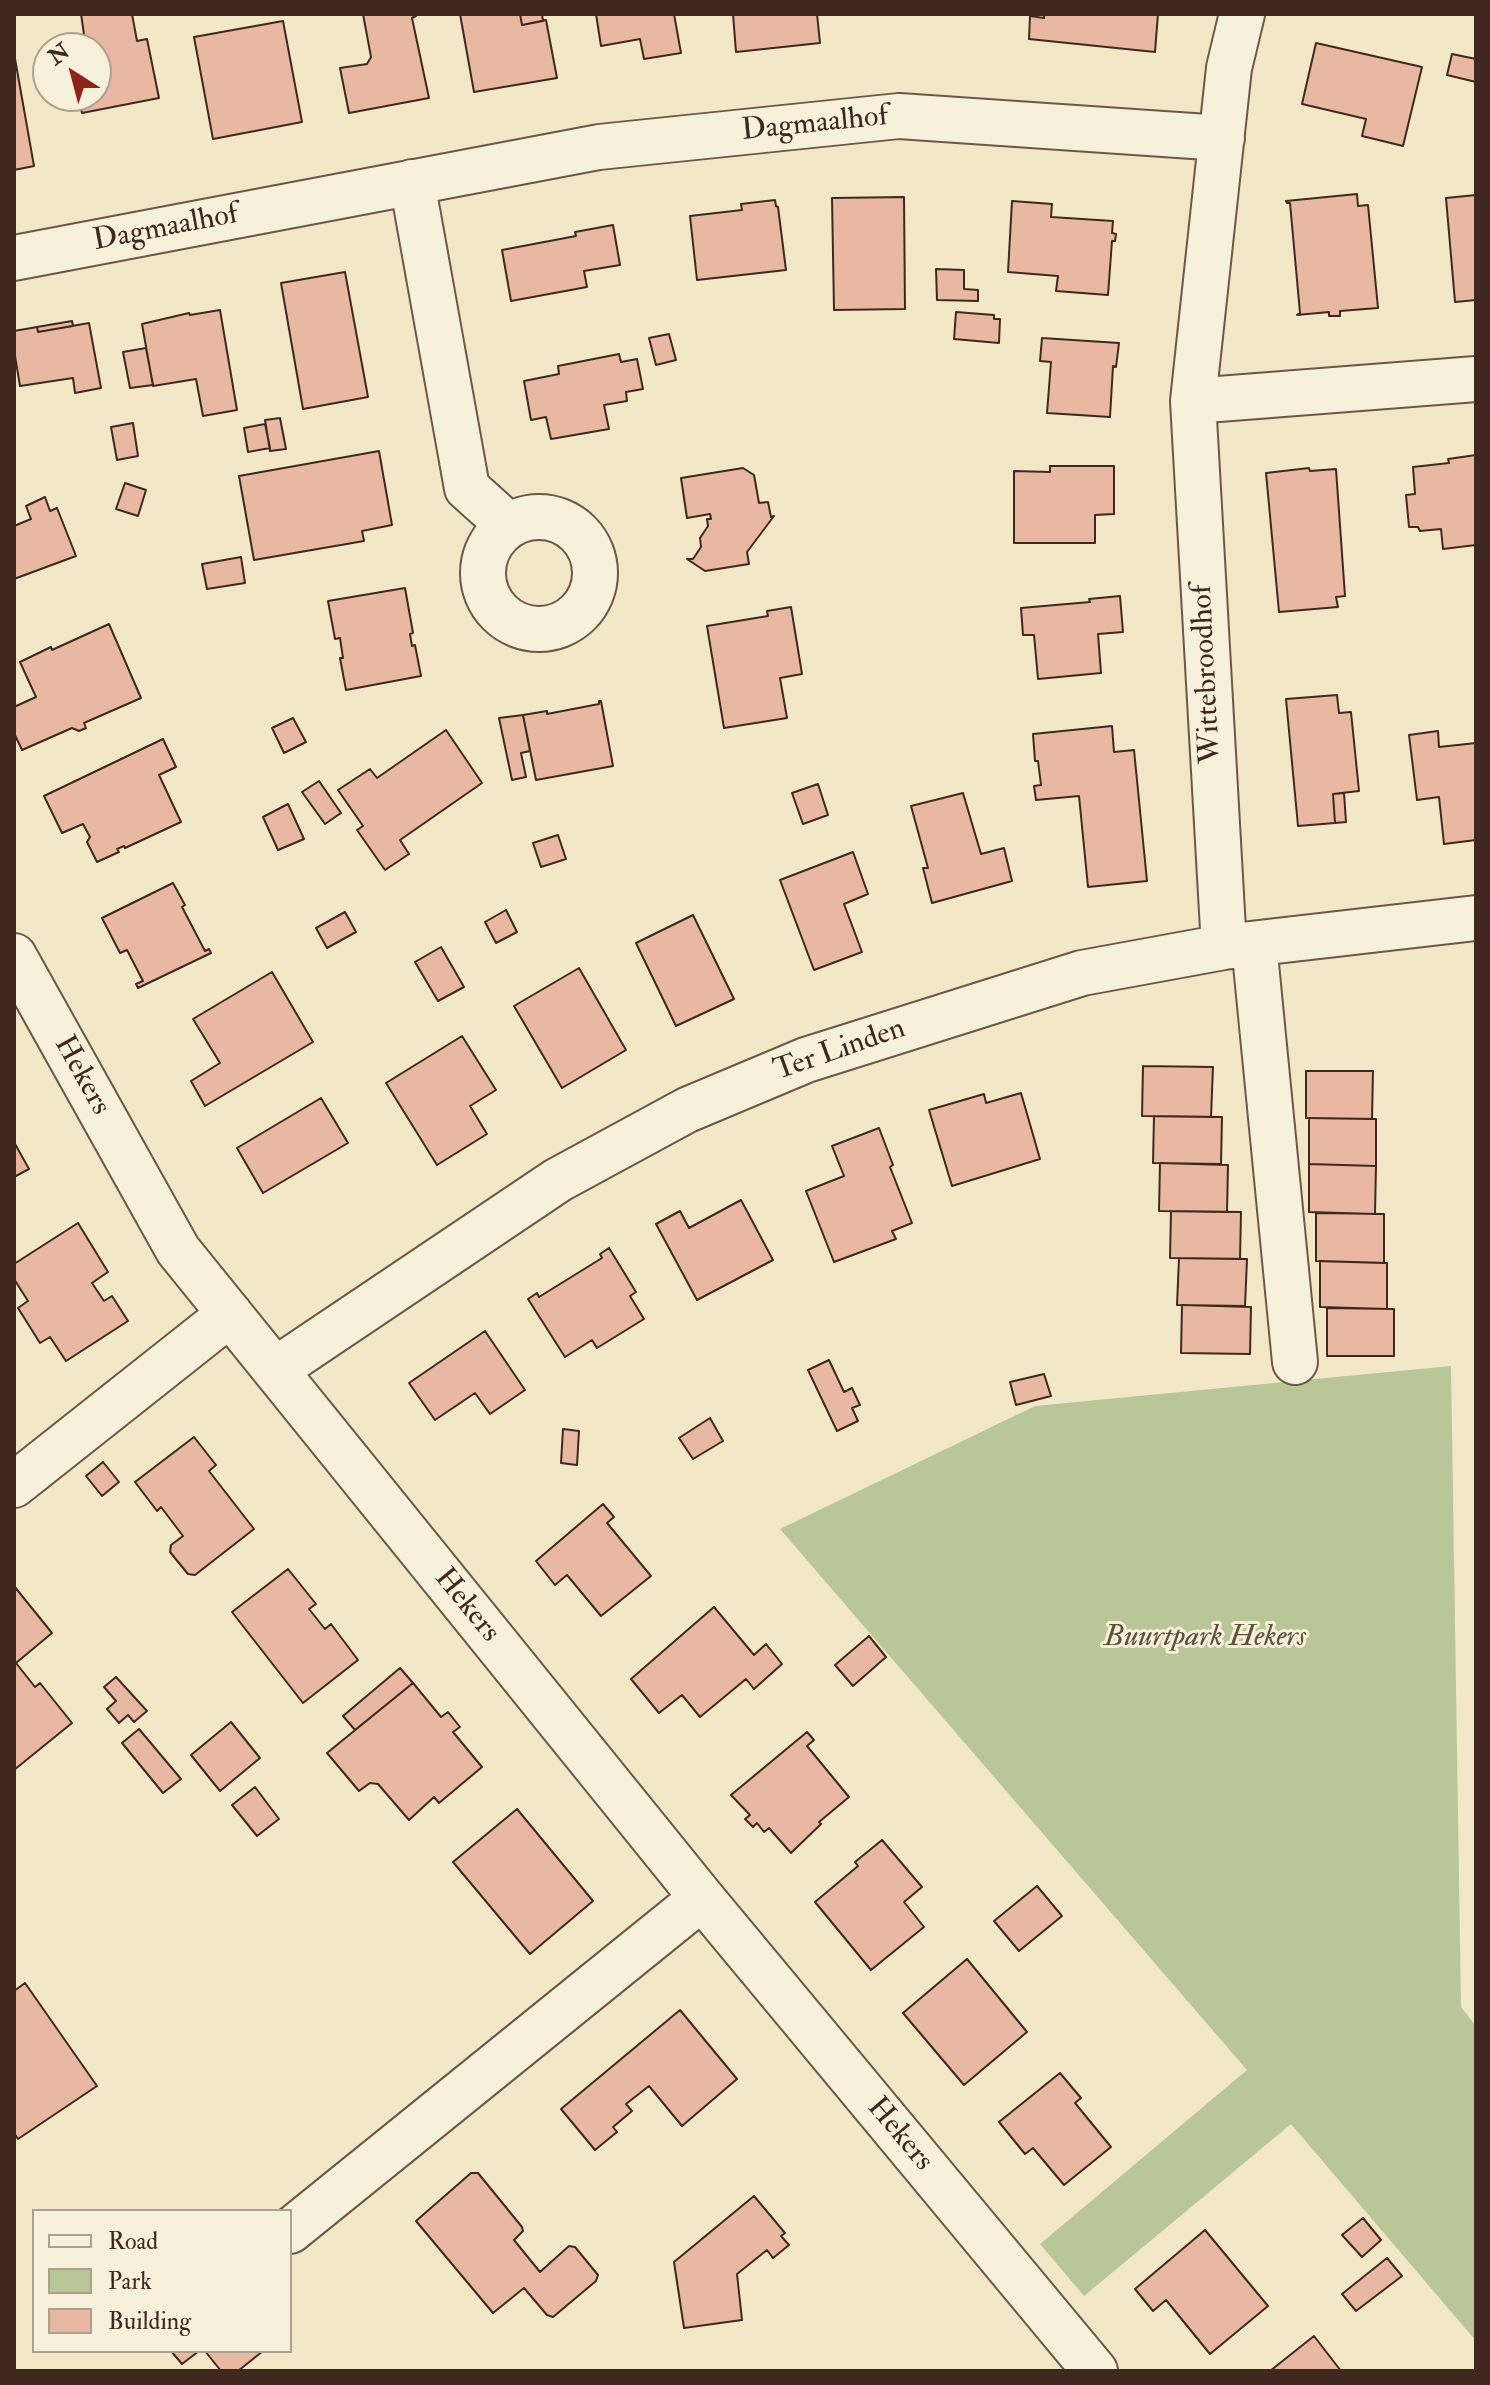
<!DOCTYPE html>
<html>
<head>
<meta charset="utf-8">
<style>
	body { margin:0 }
	#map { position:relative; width:1490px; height:2385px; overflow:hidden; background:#f2e8c7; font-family:"IM FELL Double Pica",serif }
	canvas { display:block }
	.frame { position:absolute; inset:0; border:16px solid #40281e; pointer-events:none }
	.legend { position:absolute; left:32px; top:2209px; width:260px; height:144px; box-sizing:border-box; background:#f7f0db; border:2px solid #aea08f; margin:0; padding:10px 14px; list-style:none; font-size:24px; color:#40281e }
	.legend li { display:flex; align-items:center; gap:16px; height:40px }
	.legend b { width:40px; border:2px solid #aea08f }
	.north { position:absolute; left:32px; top:32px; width:80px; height:80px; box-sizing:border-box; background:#f7f0db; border:2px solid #aea08f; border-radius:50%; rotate:324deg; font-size:22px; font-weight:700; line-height:32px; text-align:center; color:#40281e }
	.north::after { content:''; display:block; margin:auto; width:28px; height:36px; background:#8f2418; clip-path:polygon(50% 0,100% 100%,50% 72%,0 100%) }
</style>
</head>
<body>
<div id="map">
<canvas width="1490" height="2385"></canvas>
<div class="frame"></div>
<ul class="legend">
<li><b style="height:10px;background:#f7f0db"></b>Road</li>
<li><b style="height:22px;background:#b9c697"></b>Park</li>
<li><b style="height:22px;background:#e9b8a2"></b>Building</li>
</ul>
<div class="north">N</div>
</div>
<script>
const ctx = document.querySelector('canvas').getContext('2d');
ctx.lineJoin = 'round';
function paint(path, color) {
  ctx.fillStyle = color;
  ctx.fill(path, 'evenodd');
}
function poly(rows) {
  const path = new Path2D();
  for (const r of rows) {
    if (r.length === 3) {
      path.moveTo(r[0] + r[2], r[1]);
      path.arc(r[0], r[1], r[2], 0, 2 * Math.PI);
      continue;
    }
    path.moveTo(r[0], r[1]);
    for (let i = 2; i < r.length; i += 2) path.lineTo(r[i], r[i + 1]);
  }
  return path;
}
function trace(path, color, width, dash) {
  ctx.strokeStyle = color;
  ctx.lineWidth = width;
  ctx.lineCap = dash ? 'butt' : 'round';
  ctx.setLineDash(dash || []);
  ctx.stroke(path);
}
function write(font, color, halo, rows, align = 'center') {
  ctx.font = font + ' "IM FELL Double Pica",serif';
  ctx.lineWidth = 6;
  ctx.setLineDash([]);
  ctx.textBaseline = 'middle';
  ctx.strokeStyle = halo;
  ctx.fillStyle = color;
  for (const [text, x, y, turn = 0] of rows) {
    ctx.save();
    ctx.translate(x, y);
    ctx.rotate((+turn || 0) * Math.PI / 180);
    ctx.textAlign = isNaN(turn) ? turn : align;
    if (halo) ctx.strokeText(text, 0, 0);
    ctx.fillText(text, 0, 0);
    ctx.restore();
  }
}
const green = poly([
	[1451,1366,1461,2007,1476,2026,1476,2341,1291,2124,1084,2296,1040,2244,1247,2070,780,1529,1035,1406]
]);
const building = poly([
	[81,14,132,14,137,41,147,39,159,98,82,113,78,96,96,96,96,48,86,48,81,14],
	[363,14,416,14,416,16,412,18,429,98,349,113,340,68,367,64,371,57,363,14],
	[460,14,520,14,522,25,546,20,557,78,474,92,460,14],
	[520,14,542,14,543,21,522,25,520,14],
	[596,14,674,14,681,53,644,59,640,39,601,46,596,14],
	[733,14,817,14,820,43,736,52,733,14],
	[1044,14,1158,14,1155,52,1029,39,1030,16,1044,18,1044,14],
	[283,21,302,122,213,139,194,37,283,21],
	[1316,43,1422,67,1403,146,1362,136,1366,119,1302,104,1316,43],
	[14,53,34,166,14,170,14,53],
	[1452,54,1476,59,1476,82,1447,75,1452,54],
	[1357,194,1358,206,1368,205,1378,308,1340,311,1340,316,1329,316,1329,312,1297,315,1300,313,1290,203,1287,203,1286,201,1357,194],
	[1476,195,1476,300,1455,302,1446,198,1476,195],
	[904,197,905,309,834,310,832,198,904,197],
	[775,200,776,206,778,207,786,270,697,280,690,216,742,210,741,204,775,200],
	[1012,201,1052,204,1051,217,1113,221,1112,233,1116,234,1115,241,1112,241,1108,295,1056,291,1058,276,1008,272,1012,201],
	[613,225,620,265,584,271,587,287,511,301,502,250,576,236,575,232,613,225],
	[936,269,964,270,964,289,978,290,978,301,937,300,936,269],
	[345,272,368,397,303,409,281,283,345,272],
	[220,310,237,410,203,416,196,379,153,386,142,324,189,313,190,315,220,310],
	[956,312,994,315,994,319,1000,319,999,343,954,339,956,312],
	[72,321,73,326,38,332,37,327,72,321],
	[89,323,101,388,75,393,73,378,20,386,14,350,14,331,37,327,38,332,89,323],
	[669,334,676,360,656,365,649,338,669,334],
	[1042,338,1119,343,1116,367,1113,366,1110,417,1047,413,1051,362,1040,361,1042,338],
	[146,348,153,385,130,388,123,352,146,348],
	[619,354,621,362,637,359,643,389,626,392,627,401,604,405,609,429,551,439,546,417,531,420,524,381,559,374,558,366,619,354],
	[280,418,286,449,270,451,265,420,280,418],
	[133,423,138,456,117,460,111,427,133,423],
	[265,424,270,448,248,452,244,428,265,424],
	[379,451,392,525,362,531,364,541,254,560,239,476,379,451],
	[1476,455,1476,545,1443,549,1441,529,1420,531,1418,527,1409,527,1406,495,1415,494,1413,467,1449,463,1448,459,1476,455],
	[1050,466,1114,466,1114,514,1095,515,1095,543,1014,543,1014,471,1050,472,1050,466],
	[743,468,754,475,759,503,768,502,771,517,774,516,747,552,749,564,705,571,687,559,693,559,701,547,700,538,708,526,707,519,711,519,710,514,687,518,681,478,743,468],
	[1309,468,1310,471,1336,469,1345,596,1336,597,1338,607,1279,612,1266,473,1309,468],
	[125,483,146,490,138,516,116,509,125,483],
	[45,497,50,511,57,508,76,556,14,579,14,526,31,519,26,506,45,497],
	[241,557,245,583,207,589,202,564,241,557],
	[405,588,413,633,410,634,412,646,415,645,421,676,346,690,340,658,343,658,340,638,335,639,328,601,405,588],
	[1120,596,1123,632,1098,634,1101,673,1038,679,1034,635,1023,635,1021,608,1090,602,1089,599,1120,596],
	[791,607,802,674,780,678,787,718,724,728,707,626,768,616,767,611,791,607],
	[109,624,141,698,84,723,86,728,79,731,72,728,22,750,14,733,14,707,36,697,20,662,51,647,52,650,109,624],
	[1337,695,1339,713,1351,712,1359,791,1333,794,1335,823,1298,826,1286,699,1337,695],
	[599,701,601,701,613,766,536,780,523,715,547,711,547,714,599,704,599,701],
	[523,715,530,751,521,753,526,777,512,780,499,718,523,715],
	[293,718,306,742,284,753,272,728,293,718],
	[1112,726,1114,752,1134,750,1147,881,1088,887,1079,796,1036,800,1034,786,1041,785,1038,761,1035,761,1033,734,1112,726],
	[446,730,482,783,400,840,409,854,385,870,357,830,363,826,338,790,370,769,377,778,446,730],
	[1438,731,1439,747,1476,743,1476,840,1444,844,1439,797,1417,800,1409,735,1438,731],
	[163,739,176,767,159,775,181,822,125,848,124,846,117,849,119,852,97,862,87,842,90,837,83,824,62,833,44,796,163,739],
	[319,781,341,813,325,824,302,792,319,781],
	[818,784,828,815,803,824,792,793,818,784],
	[963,793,981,854,1004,848,1012,881,932,903,923,868,928,868,911,806,963,793],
	[1344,793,1346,822,1335,823,1333,794,1344,793],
	[288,804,304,839,278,850,263,817,288,804],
	[558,835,566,859,541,867,533,843,558,835],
	[853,852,868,894,844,904,862,952,814,970,780,880,853,852],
	[173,883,185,905,182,907,205,951,209,949,211,953,138,988,136,984,143,981,127,950,120,953,102,918,173,883],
	[506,910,517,932,496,943,485,922,506,910],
	[345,912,356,932,327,948,316,928,345,912],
	[693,915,734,999,676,1026,636,943,693,915],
	[441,947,464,987,438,1001,415,962,441,947],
	[579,968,626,1050,562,1088,514,1006,579,968],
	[272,972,313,1042,205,1106,191,1081,220,1063,193,1019,272,972],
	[462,1036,496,1090,470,1106,487,1134,437,1165,386,1083,462,1036],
	[1143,1066,1213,1067,1211,1117,1142,1116,1143,1066],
	[1306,1071,1373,1071,1372,1119,1306,1118,1306,1071],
	[1021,1093,1040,1159,952,1186,929,1110,984,1094,986,1103,1021,1093],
	[321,1098,348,1143,263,1193,237,1148,321,1098],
	[1154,1116,1222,1117,1221,1164,1153,1163,1154,1116],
	[1309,1118,1376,1119,1376,1166,1309,1164,1309,1118],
	[879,1128,893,1165,890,1167,912,1223,892,1231,896,1239,834,1262,806,1191,844,1176,832,1146,879,1128],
	[14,1142,29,1169,14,1177,14,1142],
	[1160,1163,1228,1165,1227,1212,1159,1211,1160,1163],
	[1309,1164,1376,1166,1375,1214,1309,1212,1309,1164],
	[741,1200,773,1260,697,1300,656,1224,680,1211,689,1228,741,1200],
	[1171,1211,1241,1212,1240,1259,1170,1258,1171,1211],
	[1316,1213,1384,1214,1384,1263,1316,1261,1316,1213],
	[78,1223,108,1272,92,1283,104,1301,112,1296,128,1321,66,1361,50,1337,40,1343,18,1308,28,1301,14,1279,14,1264,78,1223],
	[609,1248,636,1292,630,1296,644,1319,597,1348,592,1340,565,1357,528,1299,537,1293,539,1297,602,1258,600,1254,609,1248],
	[1179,1258,1247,1259,1245,1306,1177,1305,1179,1258],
	[1320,1261,1387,1263,1387,1309,1320,1307,1320,1261],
	[1182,1305,1251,1307,1250,1354,1181,1353,1182,1305],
	[1327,1308,1394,1309,1394,1356,1327,1356,1327,1308],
	[485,1331,525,1390,490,1414,475,1393,435,1420,409,1383,485,1331],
	[829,1360,844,1392,852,1388,860,1405,852,1408,858,1421,837,1431,808,1370,829,1360],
	[1044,1374,1051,1396,1016,1405,1010,1382,1044,1374],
	[710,1418,723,1441,693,1459,679,1438,710,1418],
	[563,1429,579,1431,577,1465,561,1463,563,1429],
	[194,1437,216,1465,209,1471,254,1529,195,1575,188,1574,170,1552,171,1545,183,1536,161,1507,157,1511,135,1482,194,1437],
	[103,1462,119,1482,102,1496,86,1476,103,1462],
	[603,1504,614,1517,607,1523,651,1576,601,1616,567,1575,555,1585,536,1561,603,1504],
	[288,1569,316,1604,309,1609,325,1629,331,1624,358,1660,303,1703,232,1612,288,1569],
	[14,1586,52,1633,16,1663,35,1687,40,1683,72,1723,14,1770,14,1586],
	[714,1607,754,1655,766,1644,782,1664,754,1689,746,1679,700,1717,682,1695,659,1713,631,1679,714,1607],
	[869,1636,886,1657,853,1686,835,1665,869,1636],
	[400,1668,413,1683,355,1730,343,1716,400,1668],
	[116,1677,147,1711,134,1722,128,1715,119,1723,107,1709,116,1701,104,1687,116,1677],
	[413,1683,441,1717,448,1712,460,1727,453,1732,482,1767,439,1803,434,1797,409,1820,378,1784,370,1783,359,1791,327,1753,413,1683],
	[231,1722,260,1758,220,1791,191,1755,231,1722],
	[139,1729,181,1779,163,1793,122,1743,139,1729],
	[807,1732,814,1740,807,1746,849,1797,819,1822,821,1824,791,1853,769,1828,764,1832,757,1823,753,1827,745,1819,750,1815,731,1795,807,1732],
	[255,1787,279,1819,257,1836,232,1805,255,1787],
	[517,1809,593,1901,530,1954,453,1862,517,1809],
	[882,1840,922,1887,904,1902,924,1927,871,1970,815,1902,858,1866,855,1862,882,1840],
	[1037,1886,1062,1916,1019,1951,994,1921,1037,1886],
	[967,1959,1027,2032,964,2085,903,2013,967,1959],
	[25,1983,97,2086,18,2139,14,2133,14,1991,25,1983],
	[680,2010,737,2079,682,2126,649,2086,626,2104,632,2111,613,2127,617,2132,595,2150,561,2109,680,2010],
	[1060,2073,1081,2098,1075,2103,1111,2147,1064,2185,1033,2148,1025,2154,999,2122,1060,2073],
	[471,2173,478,2173,522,2227,523,2231,514,2240,540,2272,569,2246,575,2247,598,2275,596,2281,553,2317,547,2315,524,2288,493,2313,416,2221,471,2173],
	[754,2196,785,2233,781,2236,789,2245,773,2258,767,2250,737,2274,742,2320,684,2328,674,2262,754,2196],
	[1363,2218,1381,2240,1362,2257,1342,2235,1363,2218],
	[1205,2230,1268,2306,1210,2354,1166,2300,1153,2311,1135,2289,1205,2230],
	[1387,2258,1402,2276,1356,2311,1342,2294,1387,2258],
	[1314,2336,1341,2371,1270,2371,1314,2336],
	[171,2351,199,2351,182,2364,171,2351],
	[205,2351,263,2351,238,2371,221,2371,205,2351]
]);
const street = poly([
	[412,182,467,488,508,525],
	[14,258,599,147,899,116,1222,138],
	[1193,401,1476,379],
	[539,573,56],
	[1254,944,1295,1362],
	[1224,947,1193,401,1229,68,1242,14],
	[14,956,178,1250,702,1898,1095,2371],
	[275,1370,558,1180,687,1110,806,1060,1082,973,1224,947,1476,918],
	[14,1485,230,1314],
	[290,2231,702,1898]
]);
const streetNames = [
	["Dagmaalhof",815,125,-6],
	["Dagmaalhof",166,229,-11],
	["Wittebroodhof",1208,674,-93],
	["Ter Linden",840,1051,-19],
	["Hekers",81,1076,61],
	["Hekers",466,1606,51],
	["Hekers",899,2135,50]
];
const parkNames = [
	["Buurtpark Hekers",1205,1639]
];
paint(green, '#b9c697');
paint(building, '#e9b8a2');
trace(building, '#40281e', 2);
trace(street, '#6c5848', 48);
trace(street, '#f7f0db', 44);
write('30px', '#40281e', '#f7f0db', streetNames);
write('italic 30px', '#5e503c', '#f7f0db', parkNames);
</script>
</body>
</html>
